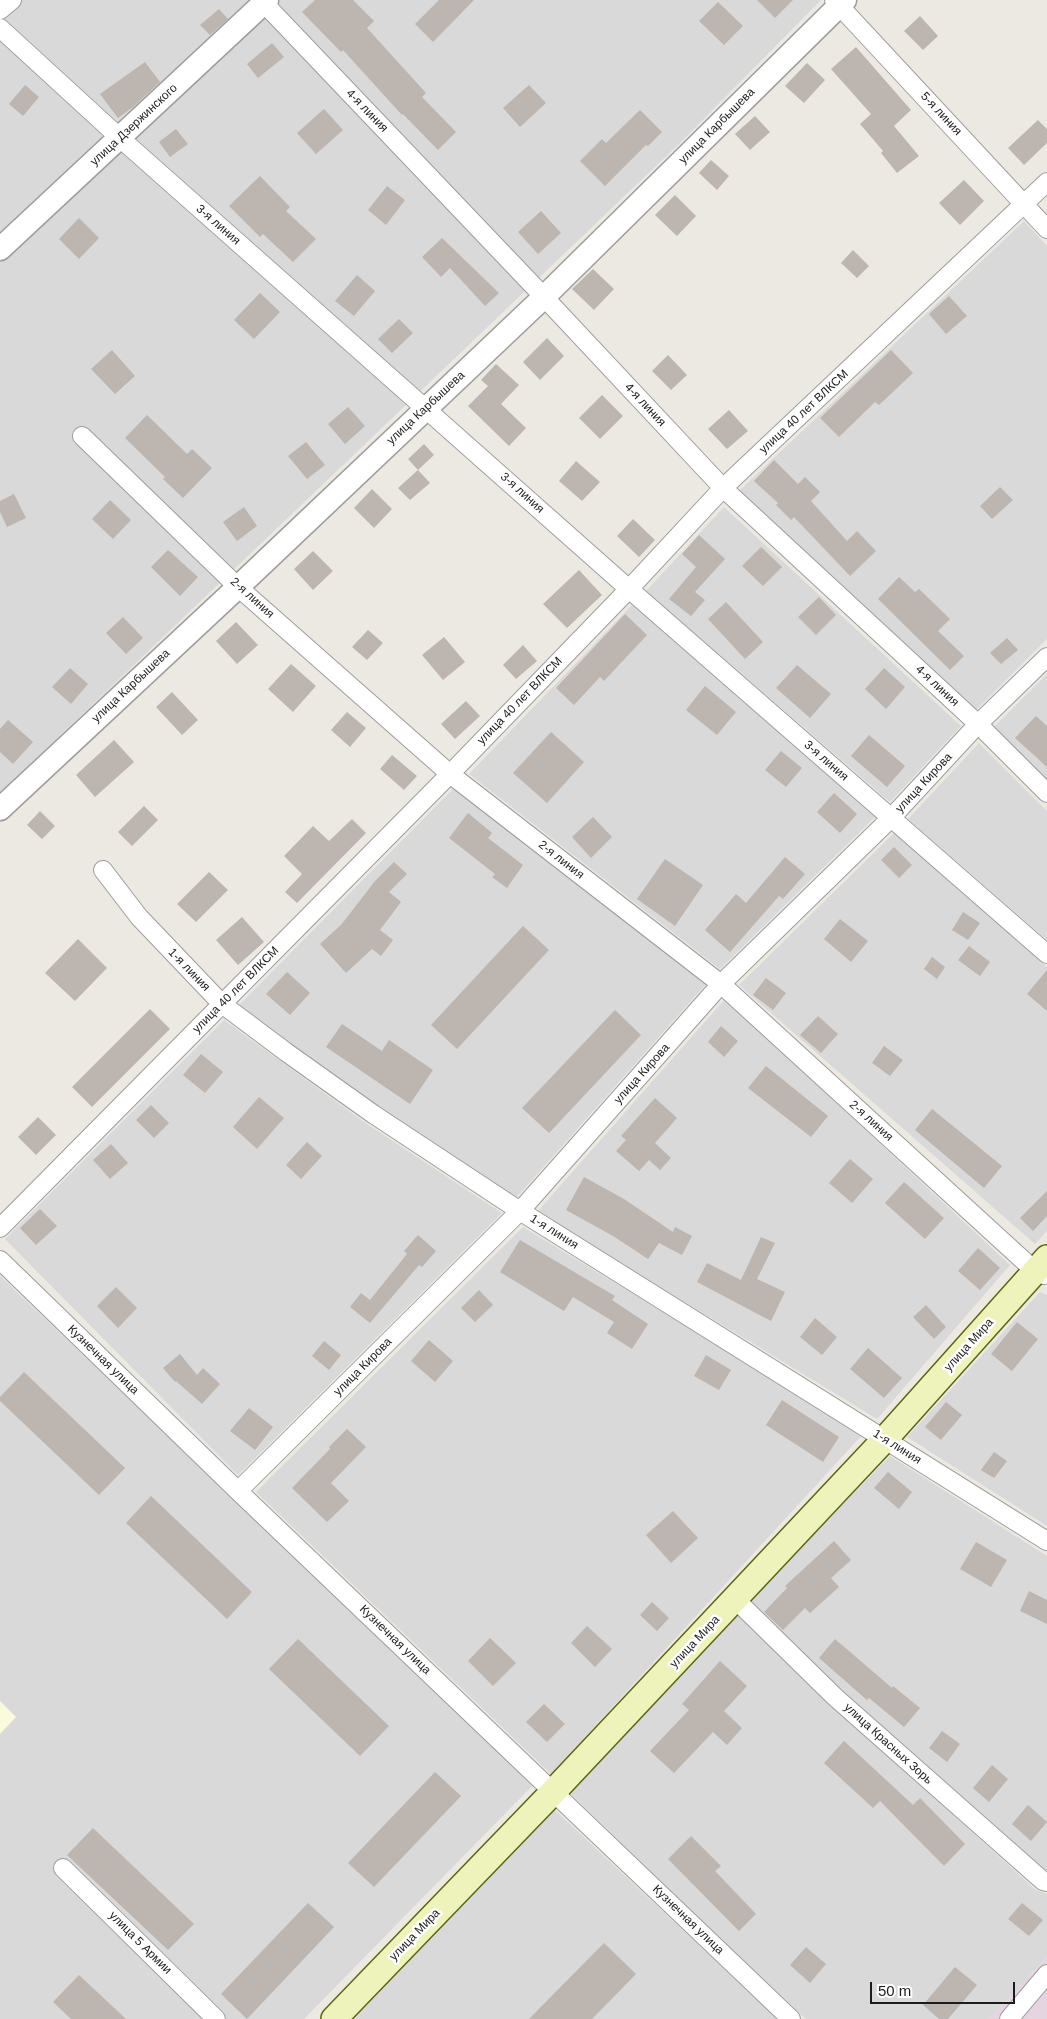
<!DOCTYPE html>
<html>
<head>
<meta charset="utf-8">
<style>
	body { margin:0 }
	#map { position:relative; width:1047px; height:2019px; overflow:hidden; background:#ece9e3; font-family:Helvetica,sans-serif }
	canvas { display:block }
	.scale { position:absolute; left:870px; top:1982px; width:145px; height:22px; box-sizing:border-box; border:2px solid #1c1c1c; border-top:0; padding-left:6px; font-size:15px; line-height:18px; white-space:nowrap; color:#1c1c1c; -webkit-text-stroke:4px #fff; paint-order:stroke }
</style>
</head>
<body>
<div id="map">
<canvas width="1047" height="2019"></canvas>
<div class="scale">50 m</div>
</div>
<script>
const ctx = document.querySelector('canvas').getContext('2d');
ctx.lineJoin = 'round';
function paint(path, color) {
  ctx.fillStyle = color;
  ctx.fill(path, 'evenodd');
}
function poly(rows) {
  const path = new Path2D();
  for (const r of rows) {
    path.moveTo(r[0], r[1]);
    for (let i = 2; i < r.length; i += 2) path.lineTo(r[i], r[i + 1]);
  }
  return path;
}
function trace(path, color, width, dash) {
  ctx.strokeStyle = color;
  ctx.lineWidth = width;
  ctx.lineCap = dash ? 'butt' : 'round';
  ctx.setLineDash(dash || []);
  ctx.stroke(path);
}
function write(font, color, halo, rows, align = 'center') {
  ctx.font = font + ' Helvetica,sans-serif';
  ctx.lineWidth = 5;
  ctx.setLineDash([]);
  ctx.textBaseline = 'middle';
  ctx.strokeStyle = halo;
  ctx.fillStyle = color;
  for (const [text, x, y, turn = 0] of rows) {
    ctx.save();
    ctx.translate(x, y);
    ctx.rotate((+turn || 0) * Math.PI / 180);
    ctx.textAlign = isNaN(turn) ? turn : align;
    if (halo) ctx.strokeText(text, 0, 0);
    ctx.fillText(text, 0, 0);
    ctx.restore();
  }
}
const residential = poly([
	[0,0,821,0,681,142,0,793],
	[1024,221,1047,246,1047,639,976,710,739,491],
	[724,507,961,726,890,802,646,591],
	[632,605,875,817,720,969,469,774],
	[1047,674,1047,780,994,727],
	[979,743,1047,811,1047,940,908,819],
	[454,788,706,984,516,1198,378,1107,238,1006],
	[894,833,1047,967,1047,1231,1035,1244,739,985],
	[725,999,1010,1265,877,1419,537,1212],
	[224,1020,367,1124,502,1213,238,1475,5,1239],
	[523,1227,863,1434,551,1774,256,1492],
	[0,1276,534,1784,304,2019,0,2019],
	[1040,1292,1047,1295,1047,1526,907,1437],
	[890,1456,1047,1556,1047,1873,841,1690,749,1601],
	[739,1614,829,1703,1036,1890,1047,1894,1047,1957,989,2019,806,2019,722,1940,569,1792],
	[555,1810,777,2019,354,2019]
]);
const industrial = poly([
	[1047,1957,1047,2019,989,2019]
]);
const education = poly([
	[0,1701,16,1717,0,1734]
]);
const building = poly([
	[315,0,353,0,374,21,367,28,426,93,422,97,456,132,438,150,403,114,402,115,343,50,341,52,302,12],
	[439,0,474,0,433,42,415,24],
	[757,0,793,0,775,18],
	[718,2,743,26,724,45,699,21],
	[219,9,228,19,210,35,200,25],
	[920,16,938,36,923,50,904,31],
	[272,43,284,57,258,78,247,64],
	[856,47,911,110,894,126,919,156,897,173,881,153,883,151,860,124,871,114,831,69],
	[145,62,160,82,133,107,118,118,100,94],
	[807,63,825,80,804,103,785,86],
	[25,85,39,97,23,116,9,104],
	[529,85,546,103,520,127,503,108],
	[324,109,343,130,316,154,297,133],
	[640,110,662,132,648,146,646,145,605,186,580,161,602,139,606,143],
	[755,116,770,132,750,150,735,134],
	[1038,120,1047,129,1047,143,1024,165,1008,148],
	[176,129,188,144,170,157,159,142],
	[711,160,729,176,717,190,699,173],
	[260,176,290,207,286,211,316,239,293,262,263,234,260,237,229,206],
	[964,180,984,201,960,225,939,203],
	[387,186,405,200,386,225,368,210],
	[675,195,696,216,677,236,655,215],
	[541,211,561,233,538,254,518,232],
	[79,218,99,238,79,259,59,239],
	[442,238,499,293,485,306,450,268,441,277,422,257],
	[853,250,869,266,857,278,841,263],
	[593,269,614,289,594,310,572,289],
	[357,275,375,291,354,316,335,301],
	[260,293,280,312,254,339,234,320],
	[949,296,967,316,946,334,929,314],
	[399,319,413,333,392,353,378,339],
	[547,338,564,356,540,380,523,362],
	[112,350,135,376,115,394,91,369],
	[891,350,913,373,879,405,875,402,839,437,820,418],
	[668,355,687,375,671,390,652,371],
	[496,364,519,385,501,404,526,428,509,446,468,406,488,386,481,380],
	[602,395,623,416,600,439,579,418],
	[348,407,365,426,345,444,328,424],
	[729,410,748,431,727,449,708,429],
	[147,415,187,454,192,449,212,468,183,498,163,479,165,477,125,438],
	[306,442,325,465,307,479,288,456],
	[424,444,434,455,418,470,408,459],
	[774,460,798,484,805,477,820,492,811,501,847,541,857,531,876,551,850,576,794,517,791,520,776,505,778,503,754,481],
	[576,461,600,482,582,501,559,481],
	[418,470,430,483,410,500,398,488],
	[1000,487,1013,500,992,519,980,506],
	[372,489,392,509,374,528,354,508],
	[14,494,26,518,7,527,0,512,0,501],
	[110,500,131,520,113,539,92,519],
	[244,507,257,526,237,541,223,522],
	[633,519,655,540,639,557,617,536],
	[699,535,725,559,695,592,705,600,691,616,669,599,696,567,682,554],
	[761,547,782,567,763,586,742,566],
	[168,550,198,577,180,596,151,567],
	[313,551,333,571,313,590,294,569],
	[579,570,602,595,567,628,543,604],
	[899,577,915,592,919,589,950,619,938,631,964,656,950,670,878,599],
	[819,597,836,615,816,635,798,617],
	[726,602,763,642,745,659,708,619],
	[625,614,647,635,604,681,600,677,574,705,556,688],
	[123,617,143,638,126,654,106,633],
	[236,622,258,645,237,664,216,641],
	[368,630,383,643,367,660,352,647],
	[444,637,465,662,443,680,422,655],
	[1007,638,1018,650,1001,664,990,653],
	[523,645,537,661,516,679,503,665],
	[291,664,316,686,293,712,268,689],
	[797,665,831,694,810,718,776,688],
	[70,668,88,684,71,704,52,687],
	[884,668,905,687,886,709,865,689],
	[705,686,736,712,717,735,686,710],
	[172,692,198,720,182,735,156,707],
	[466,701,480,716,455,739,441,724],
	[347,712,366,728,350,747,331,730],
	[1036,716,1047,726,1047,767,1015,738],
	[8,720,33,742,13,764,0,752,0,729],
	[551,732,584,762,547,803,513,773],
	[869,735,905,766,887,787,851,756],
	[114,740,134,762,95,797,76,775],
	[781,751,802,768,786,787,765,770],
	[392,755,417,776,404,790,380,769],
	[834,793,857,814,840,833,817,812],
	[144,806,158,820,132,846,118,832],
	[40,811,55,826,42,839,27,825],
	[468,813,492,833,488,838,523,865,507,888,492,877,495,874,449,838],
	[593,817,612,837,591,858,572,837],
	[352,819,366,833,297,903,285,892,302,874,284,856,313,826,329,841],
	[894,847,912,865,899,878,881,860],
	[785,857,805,874,783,899,779,896,730,952,705,930,736,894,746,903],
	[665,859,703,885,675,926,637,899],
	[394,862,407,874,389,892,401,902,380,930,393,940,381,956,372,949,346,973,320,944,341,925,375,881],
	[209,872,228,890,196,922,177,904],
	[963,912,980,923,968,940,952,930],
	[242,917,264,942,238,965,216,940],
	[840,919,868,941,851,962,824,939],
	[523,926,549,950,457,1049,431,1025],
	[78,939,107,968,75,1001,45,973],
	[969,946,990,962,980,976,958,960],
	[932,957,945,967,937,979,924,969],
	[1047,970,1047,1011,1027,994],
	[287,972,310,993,290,1015,266,994],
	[766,978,786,993,773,1010,753,995],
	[150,1009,170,1029,92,1107,72,1087],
	[615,1010,641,1035,549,1133,522,1108],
	[818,1016,838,1034,821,1053,800,1035],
	[342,1024,382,1051,389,1040,433,1070,410,1104,326,1047],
	[721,1026,738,1041,724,1057,708,1042],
	[884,1046,903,1060,890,1076,872,1063],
	[201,1054,223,1072,205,1093,183,1075],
	[766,1066,828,1116,811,1137,748,1088],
	[259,1097,284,1118,257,1149,233,1127],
	[655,1098,677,1118,655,1143,671,1158,660,1170,649,1160,639,1171,616,1151,626,1140,621,1136],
	[151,1105,169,1123,154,1138,136,1120],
	[932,1109,1002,1166,984,1188,915,1130],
	[38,1117,56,1135,36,1155,18,1137],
	[307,1142,322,1156,301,1179,286,1165],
	[111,1144,128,1163,110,1179,93,1160],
	[850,1159,873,1179,852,1203,829,1183],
	[584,1177,624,1199,673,1232,675,1227,692,1236,682,1255,659,1243,648,1259,613,1236,566,1210],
	[904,1182,944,1218,925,1239,885,1203],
	[1047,1191,1047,1216,1033,1231,1020,1218],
	[40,1209,57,1226,36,1245,20,1228],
	[418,1235,436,1251,422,1267,419,1265,370,1323,350,1307,361,1293,370,1300,407,1254,404,1251],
	[761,1237,775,1243,757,1279,785,1292,771,1321,697,1282,707,1263,741,1280],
	[520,1240,615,1296,612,1300,648,1324,632,1349,607,1333,614,1322,573,1297,564,1311,500,1272],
	[978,1248,1000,1268,980,1290,958,1271],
	[116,1287,137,1308,118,1328,97,1306],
	[479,1290,493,1305,475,1322,461,1308],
	[926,1305,946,1327,934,1339,913,1317],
	[815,1318,837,1337,822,1355,800,1337],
	[1017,1322,1038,1339,1012,1371,991,1354],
	[429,1340,453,1361,435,1382,411,1361],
	[324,1341,341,1355,329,1370,312,1356],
	[868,1348,902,1378,884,1398,850,1369],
	[180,1354,197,1375,203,1368,220,1384,202,1404,176,1381,175,1382,163,1368],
	[706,1355,731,1370,719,1390,694,1376],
	[24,1372,125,1468,99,1495,0,1401,0,1397],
	[782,1400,839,1437,823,1462,766,1425],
	[946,1402,962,1415,941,1440,925,1427],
	[249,1408,273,1427,255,1450,230,1431],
	[347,1429,366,1447,331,1483,349,1501,327,1522,292,1488,330,1449,329,1447],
	[994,1452,1007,1461,994,1478,981,1470],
	[888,1472,912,1492,899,1509,874,1488],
	[151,1496,252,1592,227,1619,126,1523],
	[673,1511,698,1538,671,1563,646,1535],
	[834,1541,851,1560,831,1578,839,1587,810,1613,805,1608,783,1630,764,1612,787,1588,785,1586],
	[976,1542,1007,1560,991,1587,960,1569],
	[1029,1591,1047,1600,1047,1624,1020,1611],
	[652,1602,669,1618,657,1631,640,1615],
	[587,1626,612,1649,595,1667,571,1643],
	[490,1638,516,1663,493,1686,468,1661],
	[298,1639,389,1726,360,1756,269,1669],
	[835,1639,892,1688,893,1686,920,1708,904,1727,869,1698,867,1700,819,1658],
	[720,1661,747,1686,724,1711,742,1728,727,1745,713,1732,674,1773,650,1751,689,1710,682,1704],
	[544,1704,565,1724,547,1742,526,1722],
	[942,1731,960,1744,947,1762,929,1748],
	[844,1741,913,1805,920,1798,965,1844,944,1866,880,1801,873,1808,824,1763],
	[992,1765,1008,1779,989,1802,973,1788],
	[435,1772,461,1796,374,1887,348,1863],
	[1028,1805,1047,1822,1031,1841,1012,1824],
	[93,1828,194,1924,168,1950,67,1855],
	[691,1836,721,1866,715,1871,756,1914,739,1931,668,1859],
	[308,1903,334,1927,247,2019,221,1994],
	[1022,1903,1043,1920,1029,1936,1008,1919],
	[604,1943,636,1974,592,2019,529,2019],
	[806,1947,826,1964,810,1983,790,1965],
	[955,1967,977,1985,948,2019,939,2019,923,2005],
	[79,1975,126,2019,71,2019,53,2002]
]);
const minor = poly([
	[261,0,544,297,723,488,978,724,1047,793],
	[834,0,1047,229],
	[0,10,12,0],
	[0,28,120,138,629,589,1047,954],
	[82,436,238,587,450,774,721,984,1035,1271,1044,1275],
	[103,870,139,917,222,1004,286,1052,373,1114,520,1211,1047,1541],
	[0,1228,450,774,629,589,723,488,1047,182],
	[0,1260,238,1491,791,2019],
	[238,1491,520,1211,721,984,891,818,978,724,1047,657],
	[735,1599,835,1697,1043,1881,1047,1882],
	[63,1868,216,2019],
	[1009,2019,1047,1974]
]);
const tertiary = poly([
	[0,249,267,0],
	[0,809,238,587,544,297,845,0]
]);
const secondary = poly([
	[334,2019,554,1791,885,1439,1047,1258]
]);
const streetNames = [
	["4-я линия",367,111,46],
	["5-я линия",941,114,47],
	["улица Дзержинского",134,125,-43],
	["улица Карбышева",717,126,-45],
	["3-я линия",218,225,41],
	["4-я линия",645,405,47],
	["улица Карбышева",426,408,-43],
	["улица 40 лет ВЛКСМ",804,412,-43],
	["3-я линия",522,493,42],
	["2-я линия",252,598,42],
	["улица Карбышева",131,686,-43],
	["4-я линия",937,686,43],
	["улица 40 лет ВЛКСМ",520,701,-46],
	["3-я линия",826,761,41],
	["улица Кирова",924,783,-47],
	["2-я линия",561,860,38],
	["1-я линия",189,970,46],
	["улица 40 лет ВЛКСМ",236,990,-45],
	["улица Кирова",642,1074,-48],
	["2-я линия",871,1121,42],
	["1-я линия",554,1232,32],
	["улица Мира",969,1345,-48],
	["Кузнечная улица",103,1360,44],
	["улица Кирова",363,1367,-45],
	["1-я линия",897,1447,32],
	["Кузнечная улица",395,1640,44],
	["улица Мира",695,1642,-47],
	["улица Красных Зорь",888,1744,42],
	["Кузнечная улица",688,1920,44],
	["улица Мира",415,1935,-46],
	["улица 5 Армии",140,1943,45]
];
paint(residential, '#dad9d9');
paint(industrial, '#e4d5e1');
paint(education, '#fafbdd');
paint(building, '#bcb5b0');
trace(minor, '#9d9d9d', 20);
trace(tertiary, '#9d9d9d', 25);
trace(secondary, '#5b6510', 28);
trace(minor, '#fff', 18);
trace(tertiary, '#fff', 22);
trace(secondary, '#eef2bb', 25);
write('12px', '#1c1c1c', '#fff', streetNames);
</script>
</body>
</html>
